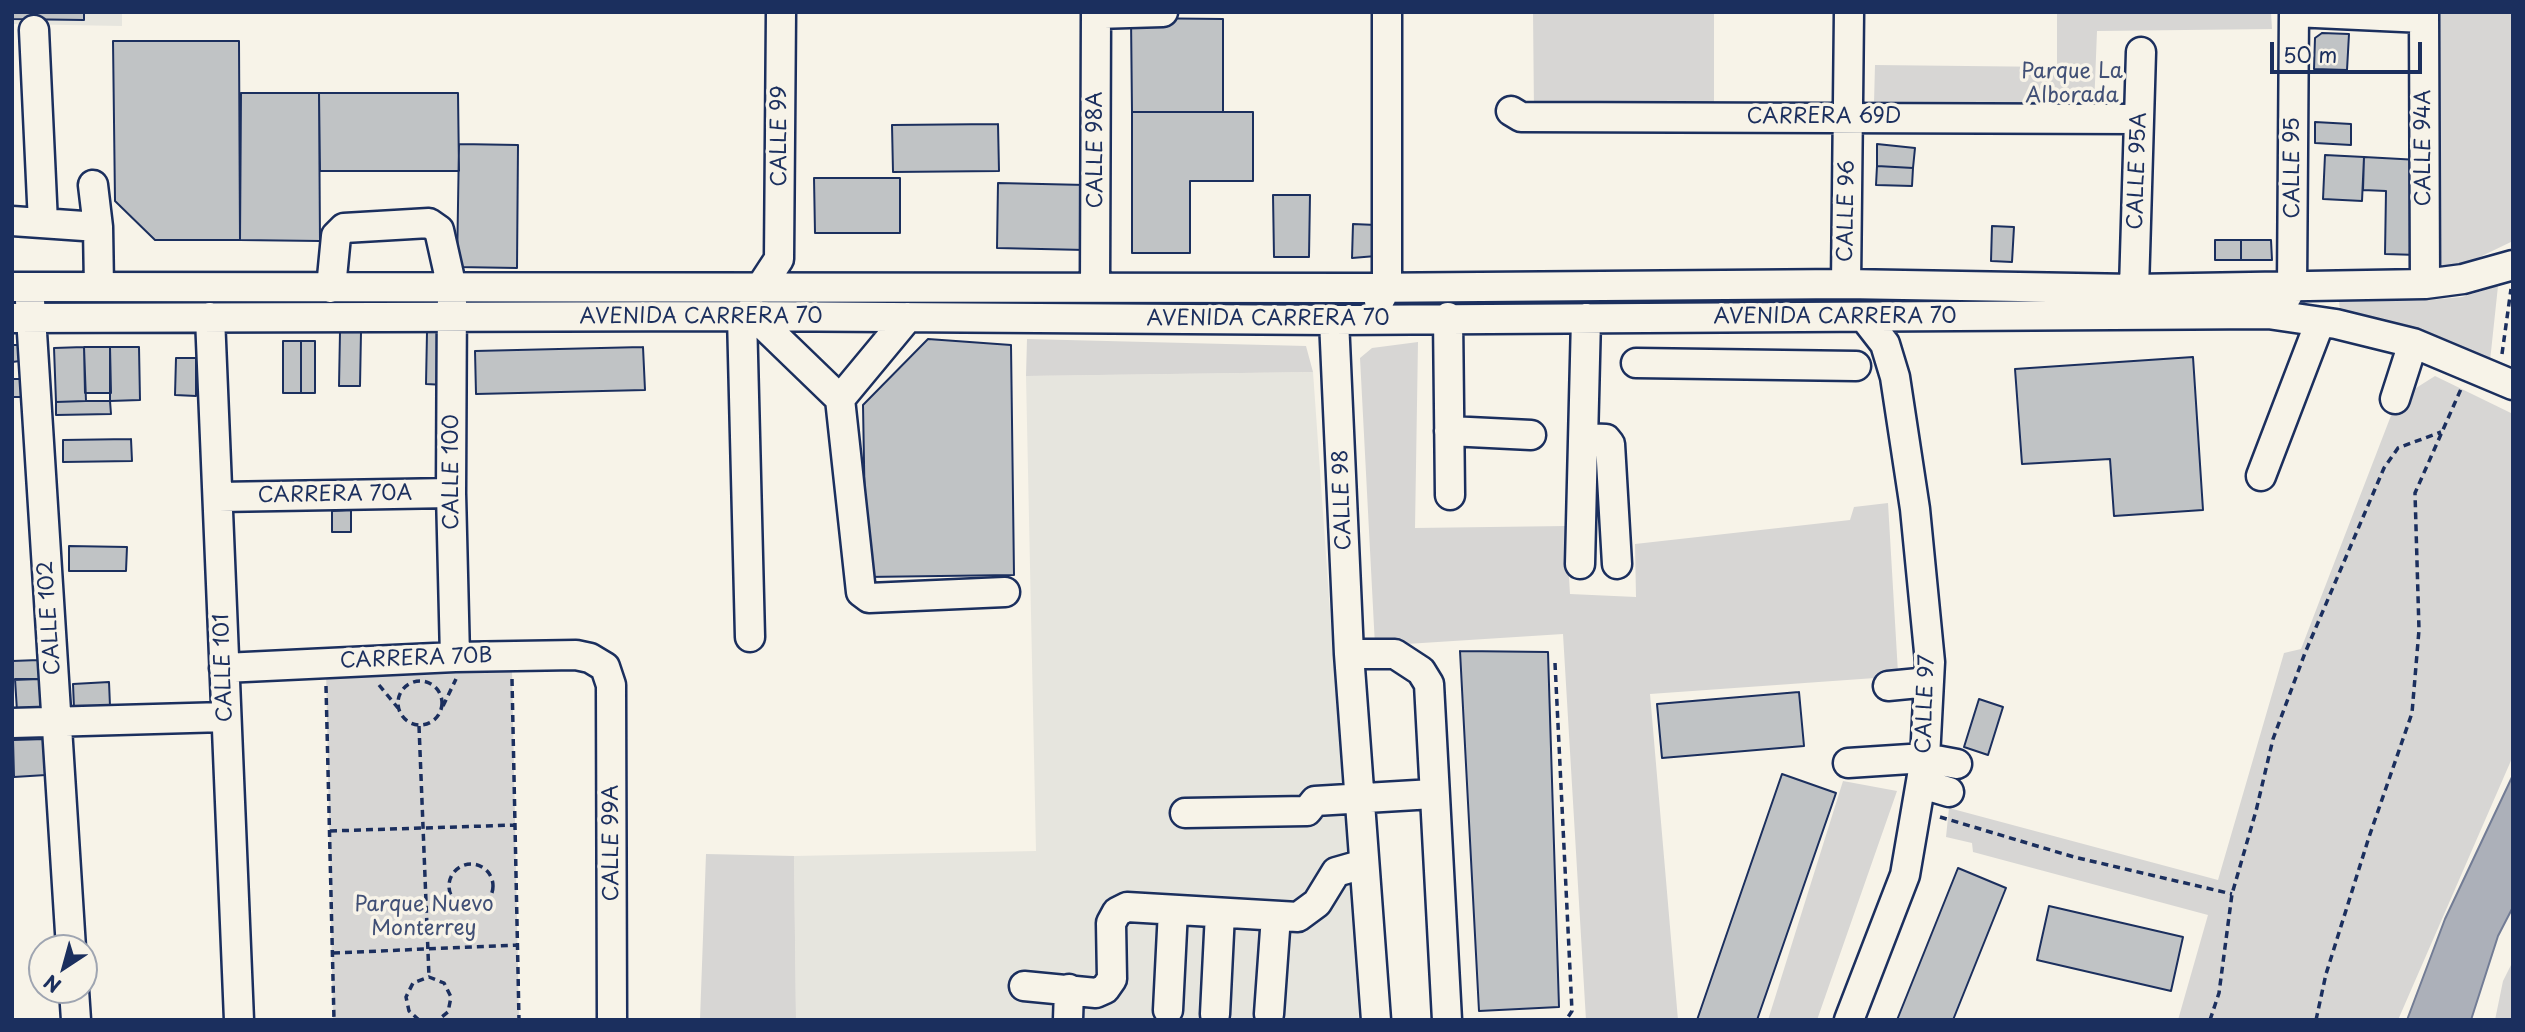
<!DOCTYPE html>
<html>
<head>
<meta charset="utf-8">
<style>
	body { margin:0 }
	#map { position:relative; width:2525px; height:1032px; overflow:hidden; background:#f7f3e8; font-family:"Playpen Sans",sans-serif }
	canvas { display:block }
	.frame { position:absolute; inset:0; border:14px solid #1b2f5e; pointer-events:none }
	.north { position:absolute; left:28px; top:934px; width:70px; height:70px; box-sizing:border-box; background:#f7f3e8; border:2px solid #9fa5b1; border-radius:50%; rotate:216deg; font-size:19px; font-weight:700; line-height:28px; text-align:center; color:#1b2f5e }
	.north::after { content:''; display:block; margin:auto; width:24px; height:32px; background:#1b2f5e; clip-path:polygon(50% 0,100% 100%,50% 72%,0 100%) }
	.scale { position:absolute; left:2270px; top:42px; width:152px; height:32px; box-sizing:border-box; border:4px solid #1b2f5e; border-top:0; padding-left:9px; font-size:21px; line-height:24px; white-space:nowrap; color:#1b2f5e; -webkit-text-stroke:5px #f7f3e8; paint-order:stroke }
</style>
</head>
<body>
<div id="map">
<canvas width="2525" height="1032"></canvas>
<div class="frame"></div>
<div class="north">N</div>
<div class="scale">50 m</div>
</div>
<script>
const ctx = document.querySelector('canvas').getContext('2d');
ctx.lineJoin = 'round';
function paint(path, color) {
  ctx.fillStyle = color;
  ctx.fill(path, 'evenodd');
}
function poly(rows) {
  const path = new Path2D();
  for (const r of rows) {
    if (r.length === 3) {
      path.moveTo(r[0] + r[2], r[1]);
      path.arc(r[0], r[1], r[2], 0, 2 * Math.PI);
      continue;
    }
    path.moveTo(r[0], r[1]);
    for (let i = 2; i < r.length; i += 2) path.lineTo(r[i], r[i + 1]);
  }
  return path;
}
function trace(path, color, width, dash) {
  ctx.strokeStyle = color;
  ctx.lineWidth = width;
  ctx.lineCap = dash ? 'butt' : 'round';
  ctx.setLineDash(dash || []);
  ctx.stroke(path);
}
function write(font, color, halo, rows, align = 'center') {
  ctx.font = font + ' "Playpen Sans",sans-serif';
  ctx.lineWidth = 7;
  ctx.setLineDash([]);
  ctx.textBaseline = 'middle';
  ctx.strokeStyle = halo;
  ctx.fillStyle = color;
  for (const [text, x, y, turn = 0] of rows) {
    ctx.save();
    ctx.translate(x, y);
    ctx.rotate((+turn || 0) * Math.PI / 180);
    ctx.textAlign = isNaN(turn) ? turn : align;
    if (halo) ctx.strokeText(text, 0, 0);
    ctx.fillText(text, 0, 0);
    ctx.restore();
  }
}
const built = poly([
	[12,12,122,12,122,26,12,24],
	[1313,372,1359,1020,796,1020,794,856,1036,851,1026,376]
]);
const green = poly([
	[1533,12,1714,12,1714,112,1534,112],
	[2057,12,2271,12,2272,29,2097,31,2094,108,1874,103,1875,65,2057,67],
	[2432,12,2513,12,2513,241,2461,266,2447,268,2433,259],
	[2498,286,2490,361,2340,315,2339,298,2418,301,2462,297],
	[1027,339,1306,346,1313,372,1026,376],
	[1418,342,1415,528,1566,526,1570,594,1636,597,1635,544,1850,520,1854,507,1888,503,1898,673,1875,678,1650,694,1678,1020,1586,1020,1563,634,1375,646,1360,358,1372,348],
	[2435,376,2513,414,2513,756,2398,1020,2178,1020,2208,915,1973,852,1972,843,1946,837,1949,808,2218,880,2284,653,2301,649,2397,400],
	[512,668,519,1020,333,1020,326,670],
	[1843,781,1897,791,1817,1020,1768,1020],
	[706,854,794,856,796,1020,700,1020],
	[2513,961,2513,1020,2495,1020,2503,981]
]);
const water = poly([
	[2513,775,2513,907,2498,936,2471,1020,2407,1020,2445,919,2513,775]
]);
const building = poly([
	[12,12,84,12,84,20,12,19,12,12],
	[1131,18,1223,19,1223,112,1132,112,1131,18],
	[2322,33,2349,34,2347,70,2314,69,2315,38,2322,33],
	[113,41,239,41,240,240,155,240,115,201,113,41],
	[241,93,319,93,320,241,240,240,241,93],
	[319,93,458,93,459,171,320,171,319,93],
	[1132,112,1253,112,1253,181,1190,181,1190,253,1132,253,1132,112],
	[2315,122,2351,124,2351,145,2315,143,2315,122],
	[998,124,999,171,893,172,892,125,998,124],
	[459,144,518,145,517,268,457,267,459,144],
	[1877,144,1915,148,1913,168,1877,166,1877,144],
	[2325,155,2364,157,2362,201,2323,199,2325,155],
	[2364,157,2419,160,2418,255,2385,254,2386,191,2363,190,2364,157],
	[1877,166,1913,168,1912,186,1876,185,1877,166],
	[814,178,900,178,900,233,815,233,814,178],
	[998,183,1086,185,1085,250,997,248,998,183],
	[1273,195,1310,195,1309,257,1274,257,1273,195],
	[1353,224,1376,225,1376,256,1352,258,1353,224],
	[1992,226,2014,227,2012,262,1991,261,1992,226],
	[2215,240,2241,240,2241,260,2215,260,2215,240],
	[2241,240,2271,240,2272,260,2241,260,2241,240],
	[340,332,361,332,360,386,339,386,340,332],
	[427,332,445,332,445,385,426,384,427,332],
	[928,339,1011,345,1014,575,866,577,863,405,928,339],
	[283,341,301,341,301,393,283,393,283,341],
	[301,341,315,341,315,393,301,393,301,341],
	[12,345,20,345,20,361,12,362,12,345],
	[84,347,86,401,56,402,54,348,84,347],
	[84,347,110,347,111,393,85,393,84,347],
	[110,347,139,347,140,400,110,401,110,347],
	[643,347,645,390,476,394,475,351,643,347],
	[2193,357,2203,510,2114,516,2110,459,2022,464,2015,369,2193,357],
	[176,358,196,358,196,396,175,395,176,358],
	[12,379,21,379,22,397,12,397,12,379],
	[86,401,110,401,111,414,56,415,56,402,86,401],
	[131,439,132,461,63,462,63,440,131,439],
	[351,510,351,532,332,532,332,511,351,510],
	[69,546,127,547,126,571,69,571,69,546],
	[1460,651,1548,652,1559,1007,1479,1011,1460,651],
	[39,660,40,679,12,680,12,661,39,660],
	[15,679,40,679,41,710,17,711,15,679],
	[109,682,110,706,74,708,73,684,109,682],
	[1799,692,1804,746,1662,758,1657,704,1799,692],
	[1979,699,2003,707,1988,755,1964,747,1979,699],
	[45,739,46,775,14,777,13,740,45,739],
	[1782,774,1836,793,1757,1020,1697,1020,1782,774],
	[1958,868,2006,888,1953,1020,1897,1020,1958,868],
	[2049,906,2183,937,2171,991,2037,960,2049,906]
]);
const path = poly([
	[2502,354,2511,289],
	[1555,663,1572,1011,1566,1020],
	[512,679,519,1020],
	[420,703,22],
	[379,685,398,708],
	[326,686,334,1020],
	[443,706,456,679],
	[419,726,429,977],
	[1940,817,2074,857,2232,894],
	[330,831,516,825],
	[471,886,22],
	[333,953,518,945],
	[419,1020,409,1011,406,997,413,983,429,977,444,983,451,997,448,1012,438,1020],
	[2210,1020,2219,993,2232,894,2256,811,2273,739,2305,653,2384,468,2398,448,2441,432],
	[2316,1020,2326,974,2369,837,2412,713,2419,630,2415,493,2461,389]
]);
const minor = poly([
	[2294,12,2424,18],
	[2424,12,2425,284],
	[1096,14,1163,12],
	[34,30,43,223],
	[1511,111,1521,117,2139,119],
	[93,185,98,227,99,287],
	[12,221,98,227],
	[1846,284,1849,12],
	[12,287,1359,288,1846,284,2134,289,2425,284,2463,279,2513,265],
	[331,288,336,236,344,228,429,223,439,230,452,288,451,493,455,657],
	[760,288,779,259,781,12],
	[1095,288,1096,12],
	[2134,289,2141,52],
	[30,301,71,948],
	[1379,301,1387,287,1387,12],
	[2284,301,2292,287,2294,12],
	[750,312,840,399],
	[742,316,750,637],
	[210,317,239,1020],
	[908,317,840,399,861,592,869,598,1005,592],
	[1448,317,1450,495],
	[12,318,742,316,1334,320,2268,314,2336,324,2413,343,2513,385],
	[1334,320,1349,654,1376,1020],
	[1636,363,1856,366],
	[2395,399,2413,343],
	[1449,431,1531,435],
	[1584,438,1606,439,1610,444,1617,564],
	[2261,476,2320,322],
	[219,497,451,493],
	[1580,564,1586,318],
	[1349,654,1395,654,1421,671,1429,684,1447,1020],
	[224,668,455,657,576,655,590,658,605,667,611,685,612,1020],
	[1888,686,1929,682],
	[12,723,225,717],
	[1848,763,1925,758,1957,764],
	[1922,784,1949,792],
	[1185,813,1307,811,1315,801,1433,794],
	[1024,986,1096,993,1105,989,1112,979,1111,923,1117,912,1127,907,1298,917,1317,903,1336,872,1364,864],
	[74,990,76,1020],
	[1168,1010,1173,910],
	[1215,1014,1220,913],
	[1269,1014,1276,916],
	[1068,1020,1069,989],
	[1849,1020,1905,875,1925,758,1930,662,1915,509,1895,377,1885,344,1864,317]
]);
const parkNames = [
	["Parque La",2072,72],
	["Alborada",2072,96],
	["Parque Nuevo",424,905],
	["Monterrey",424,929]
];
const streetNames = [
	["CARRERA 69D",1824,117],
	["CALLE 99",780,136,-90],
	["CALLE 94A",2424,148,-90],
	["CALLE 98A",1096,150,-90],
	["CALLE 95",2293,168,-90],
	["CALLE 95A",2138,171,-88],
	["CALLE 96",1847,211,-89],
	["AVENIDA CARRERA 70",701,317],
	["AVENIDA CARRERA 70",1835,317],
	["AVENIDA CARRERA 70",1268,319],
	["CALLE 100",452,472,-90],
	["CARRERA 70A",335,495,-1],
	["CALLE 98",1343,500,-92],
	["CALLE 102",50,618,-94],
	["CARRERA 70B",416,659,-2],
	["CALLE 101",224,668,-92],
	["CALLE 97",1926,704,-88],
	["CALLE 99A",612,843,-90]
];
paint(built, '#e6e5de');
paint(green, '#d7d6d4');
paint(water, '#acb0b9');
trace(water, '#727c95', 2);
paint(building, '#c0c3c5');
trace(building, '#1b2f5e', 2);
trace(minor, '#1b2f5e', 33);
trace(path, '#1b2f5e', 3.5, [7, 5]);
trace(minor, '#f7f3e8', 28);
write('21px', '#415076', '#f7f3e8', parkNames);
write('21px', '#1b2f5e', '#f7f3e8', streetNames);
</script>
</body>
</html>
